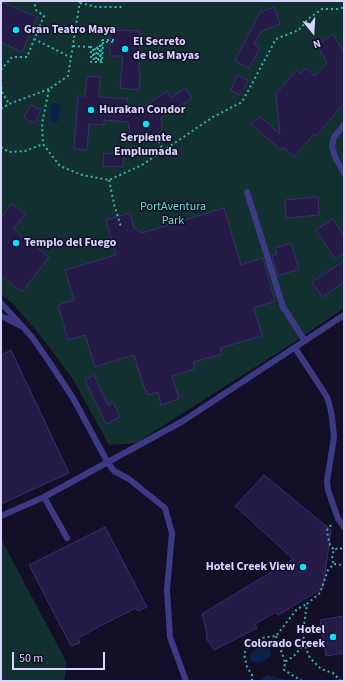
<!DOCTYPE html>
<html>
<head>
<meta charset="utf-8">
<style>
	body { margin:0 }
	#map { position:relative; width:345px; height:682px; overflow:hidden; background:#130f26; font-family:"Source Sans 3",sans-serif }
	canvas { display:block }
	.frame { position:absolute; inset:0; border:2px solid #d9d4ff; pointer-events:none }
	.north { position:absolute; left:293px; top:12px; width:40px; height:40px; -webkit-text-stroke:3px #130f26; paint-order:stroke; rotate:162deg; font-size:11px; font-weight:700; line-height:16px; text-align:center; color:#d9d4ff }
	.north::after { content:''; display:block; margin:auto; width:14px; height:18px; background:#d9d4ff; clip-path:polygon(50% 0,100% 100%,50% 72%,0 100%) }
	.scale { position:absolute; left:12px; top:652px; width:93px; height:18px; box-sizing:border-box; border:2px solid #d9d4ff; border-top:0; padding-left:5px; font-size:12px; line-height:14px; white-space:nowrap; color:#d9d4ff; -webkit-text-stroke:3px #130f26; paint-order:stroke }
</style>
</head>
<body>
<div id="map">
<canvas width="345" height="682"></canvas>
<div class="frame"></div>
<div class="north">N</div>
<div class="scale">50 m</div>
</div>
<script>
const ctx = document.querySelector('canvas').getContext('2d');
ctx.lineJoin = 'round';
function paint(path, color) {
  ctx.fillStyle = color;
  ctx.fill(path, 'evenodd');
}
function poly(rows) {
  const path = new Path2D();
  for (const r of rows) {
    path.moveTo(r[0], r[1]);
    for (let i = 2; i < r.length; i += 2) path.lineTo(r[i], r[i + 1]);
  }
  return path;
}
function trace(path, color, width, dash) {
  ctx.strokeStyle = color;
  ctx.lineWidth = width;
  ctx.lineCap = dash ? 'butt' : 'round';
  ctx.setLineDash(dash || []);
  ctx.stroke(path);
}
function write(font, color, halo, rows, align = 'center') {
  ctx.font = font + ' "Source Sans 3",sans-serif';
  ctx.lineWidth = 3;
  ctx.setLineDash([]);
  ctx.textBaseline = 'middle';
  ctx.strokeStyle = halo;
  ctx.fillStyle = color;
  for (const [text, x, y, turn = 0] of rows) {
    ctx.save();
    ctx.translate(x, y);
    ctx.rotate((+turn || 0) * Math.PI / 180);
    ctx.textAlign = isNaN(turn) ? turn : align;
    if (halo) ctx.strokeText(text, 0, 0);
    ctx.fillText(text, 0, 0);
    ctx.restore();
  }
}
const green = poly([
	[1,1,344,1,344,308,290,345,136,443,109,445,74,381,55,355,35,329,13,304,1,294],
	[1,539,67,663,64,681,1,681]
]);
const water = poly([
	[55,103,58,103,61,106,59,118,58,122,52,123,50,121,50,109,51,105],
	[267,642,269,644,271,656,266,660,254,663,251,661,251,654,259,644],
	[267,675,273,676,290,681,259,681]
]);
const building = poly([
	[1,2,37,17,22,52,1,42,1,2],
	[274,7,280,24,261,31,254,44,260,48,249,68,235,61,260,12,274,7],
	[110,30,140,31,139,71,140,71,139,90,120,88,123,56,110,56,110,30],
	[333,34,344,53,344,103,316,136,314,134,294,157,283,147,281,150,251,124,261,117,280,134,276,94,297,70,301,74,306,68,315,76,327,63,317,45,333,34],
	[238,75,248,80,240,95,231,90,238,75],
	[87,76,100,77,99,97,128,99,127,111,138,109,138,111,167,91,171,98,185,88,192,98,161,118,162,129,156,137,152,140,141,141,136,138,136,142,132,142,128,122,104,120,104,125,89,124,87,150,74,149,78,96,85,96,87,76],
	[31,105,41,110,34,123,24,118,31,105],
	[104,153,124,155,123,167,103,166,104,153],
	[318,197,319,215,286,218,285,200,318,197],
	[12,204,25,214,13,229,49,257,22,292,1,276,1,218,12,204],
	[224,208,241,265,263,258,275,301,254,308,262,336,220,348,222,354,193,362,195,369,172,376,179,399,161,405,158,392,148,395,146,390,145,390,134,355,95,367,85,335,68,340,58,305,74,300,65,270,116,255,106,220,130,213,134,228,142,233,224,208],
	[333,219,344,236,344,253,335,259,316,230,333,219],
	[291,243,299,269,278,276,272,256,277,254,275,248,291,243],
	[344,261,344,282,322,297,312,282,344,261],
	[11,350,69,473,1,504,1,355,11,350],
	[94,375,108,405,113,402,120,417,106,424,85,380,94,375],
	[264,475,331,530,323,588,278,615,276,612,255,624,257,628,214,650,206,638,207,634,202,614,293,559,235,506,264,475],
	[105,527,147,607,138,611,136,608,102,625,78,638,80,643,71,646,29,565,105,527],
	[344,616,344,653,326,656,320,620,344,616]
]);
const path = poly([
	[80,1,68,76,49,89,42,124,43,144,60,166,82,175,109,180,142,165,213,117,242,102,276,39,299,30,308,19,322,9,339,9,344,7],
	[80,3,97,7,124,7],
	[34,39,70,57],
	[102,40,114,40,114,42,103,42,102,62,91,62,91,47,93,47,93,59,94,59,95,47,97,47,96,60,98,60,98,46,100,46,100,60,101,60,102,40],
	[73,46,91,47],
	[1,70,12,57,27,57,44,16,36,10,35,5,37,1],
	[1,82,2,92,9,104],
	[1,109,9,104,49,89],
	[156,137,163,150],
	[1,147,9,152,25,151,43,144],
	[109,180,114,204,121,227],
	[331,525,327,530,328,537,330,545,334,550],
	[333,563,332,555,334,550,338,548,344,549],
	[276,636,285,662],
	[252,681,252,675,247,667,244,654,248,645,261,638,276,636,297,609,307,604],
	[302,681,284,670,285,662,294,656,304,644],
	[341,681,333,673,321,669,310,658,304,644,303,632,307,604,320,593,328,570,334,564,342,565,344,563]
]);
const service = poly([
	[344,125,334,137,332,147,336,159,344,173],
	[247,192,283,307,305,341],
	[1,303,32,337,48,360,73,398,108,463,114,471,129,479,165,508,172,533,167,590,170,637,186,681],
	[1,316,21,326],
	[295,348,320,386,327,397,330,407,332,417,334,437,327,481,328,490,338,519,344,527],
	[44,497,67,538],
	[1,516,44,497,183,421,344,315]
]);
const markers = [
	[16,30,4,"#00e5ff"],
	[125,49,4,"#00e5ff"],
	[91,110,4,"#00e5ff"],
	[146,124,4,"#00e5ff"],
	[16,243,4,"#00e5ff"],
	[303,567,4,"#00e5ff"],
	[333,637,4,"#00e5ff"]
];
const poiNames = [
	["Gran Teatro Maya",24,30],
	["El Secreto",133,42],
	["de los Mayas",133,56],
	["Hurakan Condor",99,110],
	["Serpiente",146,138,"center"],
	["Emplumada",146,152,"center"],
	["Templo del Fuego",24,243],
	["Hotel Creek View",295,567,"right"],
	["Hotel",325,630,"right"],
	["Colorado Creek",325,644,"right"]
];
const parkNames = [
	["PortAventura",173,207],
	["Park",173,221]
];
paint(green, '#12302f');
paint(water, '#0c2248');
paint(building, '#241b47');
trace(building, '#3b2d73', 1);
trace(path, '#2fb8b0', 2, [2, 3]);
trace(service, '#3d3a85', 6);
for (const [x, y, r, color] of markers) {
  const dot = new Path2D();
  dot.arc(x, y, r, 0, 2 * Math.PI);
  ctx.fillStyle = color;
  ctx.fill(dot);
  trace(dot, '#130f26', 1.5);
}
write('bold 12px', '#d9d4ff', '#130f26', poiNames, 'left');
write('12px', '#5fe0c0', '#130f26', parkNames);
</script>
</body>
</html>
